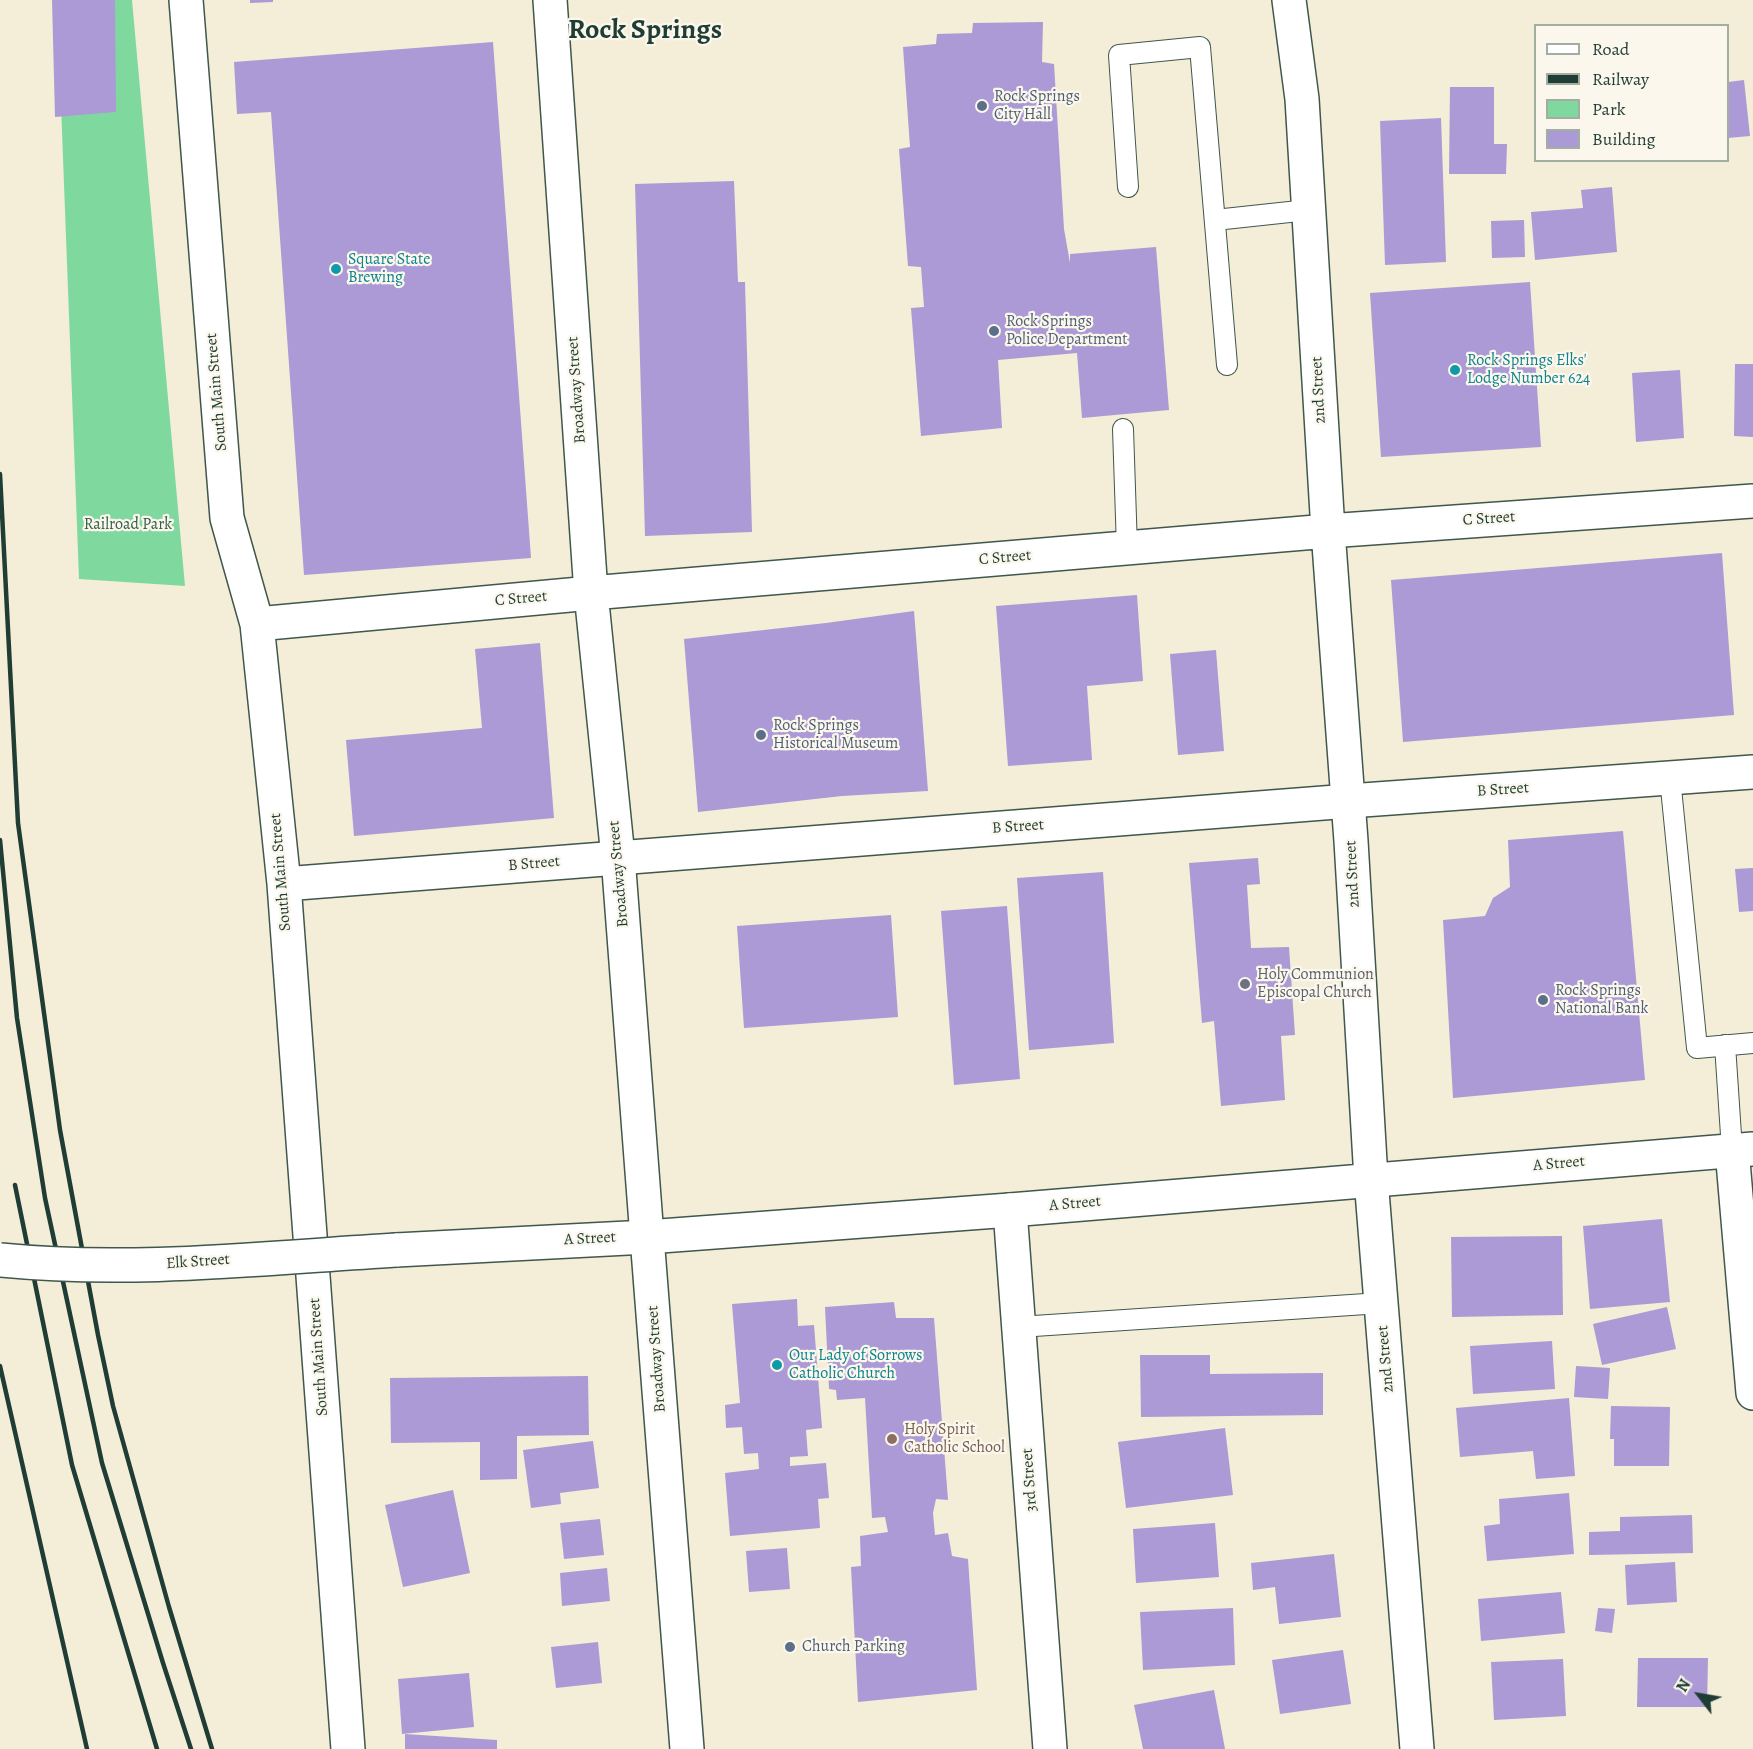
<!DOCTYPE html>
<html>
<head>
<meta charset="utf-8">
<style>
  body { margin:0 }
  #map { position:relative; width:1753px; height:1749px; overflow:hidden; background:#f4edd7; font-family:Alegreya,serif }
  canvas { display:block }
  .legend { position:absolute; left:1534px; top:24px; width:195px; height:138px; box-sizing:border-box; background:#fbf7ec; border:2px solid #a3ada2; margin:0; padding:8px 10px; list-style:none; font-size:18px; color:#1f3d34 }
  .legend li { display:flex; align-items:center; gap:12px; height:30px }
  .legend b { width:30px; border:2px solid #a3ada2 }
  .north { position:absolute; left:1669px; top:1665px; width:60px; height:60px; -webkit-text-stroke:4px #fbf7ec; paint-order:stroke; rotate:301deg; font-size:16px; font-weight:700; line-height:24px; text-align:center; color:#1f3d34 }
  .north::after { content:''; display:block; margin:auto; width:21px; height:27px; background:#1f3d34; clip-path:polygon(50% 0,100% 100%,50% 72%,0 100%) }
</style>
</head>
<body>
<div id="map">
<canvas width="1753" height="1749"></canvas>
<ul class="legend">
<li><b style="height:8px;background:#fff"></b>Road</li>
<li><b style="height:8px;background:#1f3d34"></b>Railway</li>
<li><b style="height:16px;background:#7fd99f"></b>Park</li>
<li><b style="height:16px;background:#ab9ad5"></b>Building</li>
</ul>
<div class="north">N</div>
</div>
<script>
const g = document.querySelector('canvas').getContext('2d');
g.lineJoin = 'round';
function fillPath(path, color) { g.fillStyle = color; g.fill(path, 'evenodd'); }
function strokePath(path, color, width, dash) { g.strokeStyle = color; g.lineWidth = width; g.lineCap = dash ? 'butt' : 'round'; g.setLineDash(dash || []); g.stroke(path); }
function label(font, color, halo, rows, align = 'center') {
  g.font = font + ' Alegreya,serif'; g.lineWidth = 4.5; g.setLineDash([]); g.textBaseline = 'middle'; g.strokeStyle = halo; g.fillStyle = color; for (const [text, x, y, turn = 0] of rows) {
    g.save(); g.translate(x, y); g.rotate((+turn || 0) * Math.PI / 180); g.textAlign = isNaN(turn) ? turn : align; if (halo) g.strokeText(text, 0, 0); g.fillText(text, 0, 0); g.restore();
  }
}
fillPath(new Path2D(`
  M57 0H132L185 586 79 579Z`), '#7fd99f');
fillPath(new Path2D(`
  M52 0H115L116 112 55 117Z
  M250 0H273V2L250 3Z
  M1043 22 1042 62 1054 64 1064 229 1070 263V254L1156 247 1169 410 1082 418 1077 353 998 360 1002 428 921 436 911 308 924 307 921 267 908 266 899 149 910 147 903 47 936 44 937 34 972 33 973 23Z
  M493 42 531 558 304 575 271 112 237 114 234 62Z
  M1744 80 1750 136 1728 138V82Z
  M1450 87H1494V144H1507L1506 174H1449Z
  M1441 118 1446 262 1385 265 1380 121Z
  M734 181 738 282H745L752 532 645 536 635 184Z
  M1612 187 1617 252 1535 260 1531 212 1583 208 1581 190Z
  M1524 220 1525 257 1492 258 1491 221Z
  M1530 282 1541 447 1381 457 1370 293Z
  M1735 364H1753V437L1734 436Z
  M1680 370 1684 438 1636 442 1632 373Z
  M1722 553 1734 715 1403 742 1391 580Z
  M1137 595 1143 681 1087 686 1092 760 1008 766 996 606Z
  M914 611 928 791 842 796 698 812 684 639 826 623Z
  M540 643 554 818 354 836 346 740 482 728 475 649Z
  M1216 650 1224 751 1178 755 1170 654Z
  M1623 831 1645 1080 1453 1098 1443 920 1485 916 1493 898 1510 887 1508 840Z
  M1258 858 1260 884 1247 885 1251 948 1289 947 1295 1035 1281 1036 1285 1100 1221 1106 1214 1021 1202 1023 1189 863Z
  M1753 868V911L1739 912 1735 869Z
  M1103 872 1114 1043 1029 1050 1017 878Z
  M1007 906 1020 1079 954 1085 941 911Z
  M891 915 898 1017 744 1028 737 926Z
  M1662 1219 1670 1302 1590 1309 1583 1226Z
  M1562 1236 1563 1315 1452 1317 1451 1237Z
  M797 1299 798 1326 814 1325 822 1428 806 1430 808 1456 790 1457V1466L826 1463 829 1498 818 1499 820 1528 730 1536 725 1473 759 1469 758 1453 744 1454 742 1427 726 1428 725 1405 740 1403 732 1304Z
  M894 1302 896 1318H934L948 1500 936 1499 933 1513 935 1535 948 1533 952 1556 968 1559 977 1690 858 1702 851 1567 861 1566 860 1536 888 1532 885 1517 872 1518 865 1398 837 1400 836 1390 829 1389 825 1307Z
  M1667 1307 1676 1349 1602 1365 1593 1324Z
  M1552 1341 1555 1389 1473 1394 1470 1346Z
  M1140 1355H1210V1374L1323 1373V1415L1141 1417Z
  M1576 1366 1610 1368 1608 1399 1574 1397Z
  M588 1376 589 1435 517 1436V1479L480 1480V1442L391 1443 390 1378Z
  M1569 1398 1575 1476 1536 1479 1533 1451 1460 1457 1456 1408Z
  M1611 1406 1670 1407 1669 1466H1614V1439H1610Z
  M1225 1428 1233 1495 1126 1508 1118 1442Z
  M593 1441 599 1488 560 1493 561 1504 531 1508 523 1450Z
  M453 1490 470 1573 403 1587 385 1505Z
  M1569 1493 1574 1554 1487 1561 1484 1526 1500 1524 1499 1499Z
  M1692 1515 1693 1553 1589 1555V1532L1620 1531V1517Z
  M600 1519 604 1555 564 1559 560 1523Z
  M1215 1523 1219 1577 1136 1583 1133 1529Z
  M787 1548 790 1589 749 1592 746 1551Z
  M1334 1554 1341 1617 1279 1624 1275 1587 1253 1590 1251 1563Z
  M1675 1562 1677 1602 1627 1605 1625 1565Z
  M607 1568 610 1601 562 1606 560 1573Z
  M1561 1592 1565 1633 1481 1641 1478 1599Z
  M1233 1608 1235 1665 1143 1670 1140 1612Z
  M1598 1608 1615 1609 1612 1633 1595 1631Z
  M598 1642 602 1683 556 1688 551 1647Z
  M1343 1650 1351 1704 1280 1714 1272 1660Z
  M1638 1658H1708L1707 1707H1637Z
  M1563 1659 1566 1716 1494 1720 1491 1662Z
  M469 1673 474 1727 402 1734 398 1679Z
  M1214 1690 1225 1749H1143L1134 1705Z
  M405 1734 497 1740V1749H405Z`), '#ab9ad5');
const lane = new Path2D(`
  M1128 187 1119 55 1200 47 1227 365
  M1215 220 1308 210
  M1123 429 1127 548
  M1670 778 1697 1048 1753 1043
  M1725 1045 1732 1150
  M1019 1327 1381 1303`);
const street = new Path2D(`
  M186 0 227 518 257 624 284 884 348 1749
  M257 624 591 593
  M284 884 1349 801 1753 772
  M1732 1150 1753 1393
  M1371 1179 1417 1749
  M1010 1210 1050 1749
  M647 1237 687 1749`);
const secondary = new Path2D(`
  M550 0 591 593 618 857 647 1237
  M1289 0 1302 99 1328 531 1351 841 1371 1179
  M591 593 1328 531 1753 501
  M396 1250 647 1237 1010 1210 1753 1149`);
strokePath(lane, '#3f574c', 22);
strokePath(street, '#3f574c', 36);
strokePath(secondary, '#3f574c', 36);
strokePath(lane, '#fff', 20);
strokePath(street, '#fff', 33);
strokePath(secondary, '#fff', 33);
strokePath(new Path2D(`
  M0 474 18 823 60 1130 98 1335 113 1406 169 1607 212 1749
  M0 840 17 1018 45 1198 102 1463 163 1663 191 1749
  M15 1185 72 1465 157 1749
  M0 1366 87 1749`), '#1f3d34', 4.5);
const secondaryBridge = new Path2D(`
  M0 1260C132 1273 264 1258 396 1250`);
strokePath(secondaryBridge, '#3f574c', 36, []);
strokePath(secondaryBridge, '#fff', 33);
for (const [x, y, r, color] of [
  [982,106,6,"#5c6f8a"],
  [336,269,6,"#0f9aa8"],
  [994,331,6,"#5c6f8a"],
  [1455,370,6,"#0f9aa8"],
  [761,735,6,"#5c6f8a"],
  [1245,984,6,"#6b7280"],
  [1543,1000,6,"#5c6f8a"],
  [777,1365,6,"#0f9aa8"],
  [892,1439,6,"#8d6e63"],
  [790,1647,6,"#5c6f8a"]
]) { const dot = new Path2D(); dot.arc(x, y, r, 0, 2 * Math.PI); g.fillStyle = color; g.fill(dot); strokePath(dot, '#fbf7ec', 2); }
label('16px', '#4e5e75', '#fbf7ec', [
  ["Rock Springs",994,97],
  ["City Hall",994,115],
  ["Rock Springs",1006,322],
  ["Police Department",1006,340],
  ["Rock Springs",773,726],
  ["Historical Museum",773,744],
  ["Rock Springs",1555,991],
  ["National Bank",1555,1009],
  ["Church Parking",802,1647]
], 'left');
label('16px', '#0d838f', '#fbf7ec', [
  ["Square State",348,260],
  ["Brewing",348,278],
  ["Rock Springs Elks'",1467,361],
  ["Lodge Number 624",1467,379],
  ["Our Lady of Sorrows",789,1356],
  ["Catholic Church",789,1374]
], 'left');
label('16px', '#1f3d34', '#fbf7ec', [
  ["Broadway Street",577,390,-94],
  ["2nd Street",1319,390,-93],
  ["South Main Street",217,392,-95],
  ["C Street",1489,519,-4],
  ["C Street",1005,558,-5],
  ["C Street",521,599,-5],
  ["B Street",1503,790,-4],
  ["B Street",1018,827,-4],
  ["B Street",534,864,-5],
  ["South Main Street",281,872,-95],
  ["Broadway Street",619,874,-95],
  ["2nd Street",1353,874,-93],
  ["A Street",1559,1164,-5],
  ["A Street",1075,1204,-5],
  ["A Street",590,1239,-3],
  ["Elk Street",198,1262,-4],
  ["South Main Street",319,1357,-94],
  ["Broadway Street",657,1359,-94],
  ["2nd Street",1386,1359,-95],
  ["3rd Street",1030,1480,-94]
]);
label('16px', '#325c49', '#fbf7ec', [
  ["Railroad Park",128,525]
]);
label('16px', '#5b616d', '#fbf7ec', [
  ["Holy Communion",1257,975],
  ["Episcopal Church",1257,993]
], 'left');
label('16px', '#785e54', '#fbf7ec', [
  ["Holy Spirit",904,1430],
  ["Catholic School",904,1448]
], 'left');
label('bold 28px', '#1f3d34', '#fbf7ec', [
  ["Rock Springs",645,31]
]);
</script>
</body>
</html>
